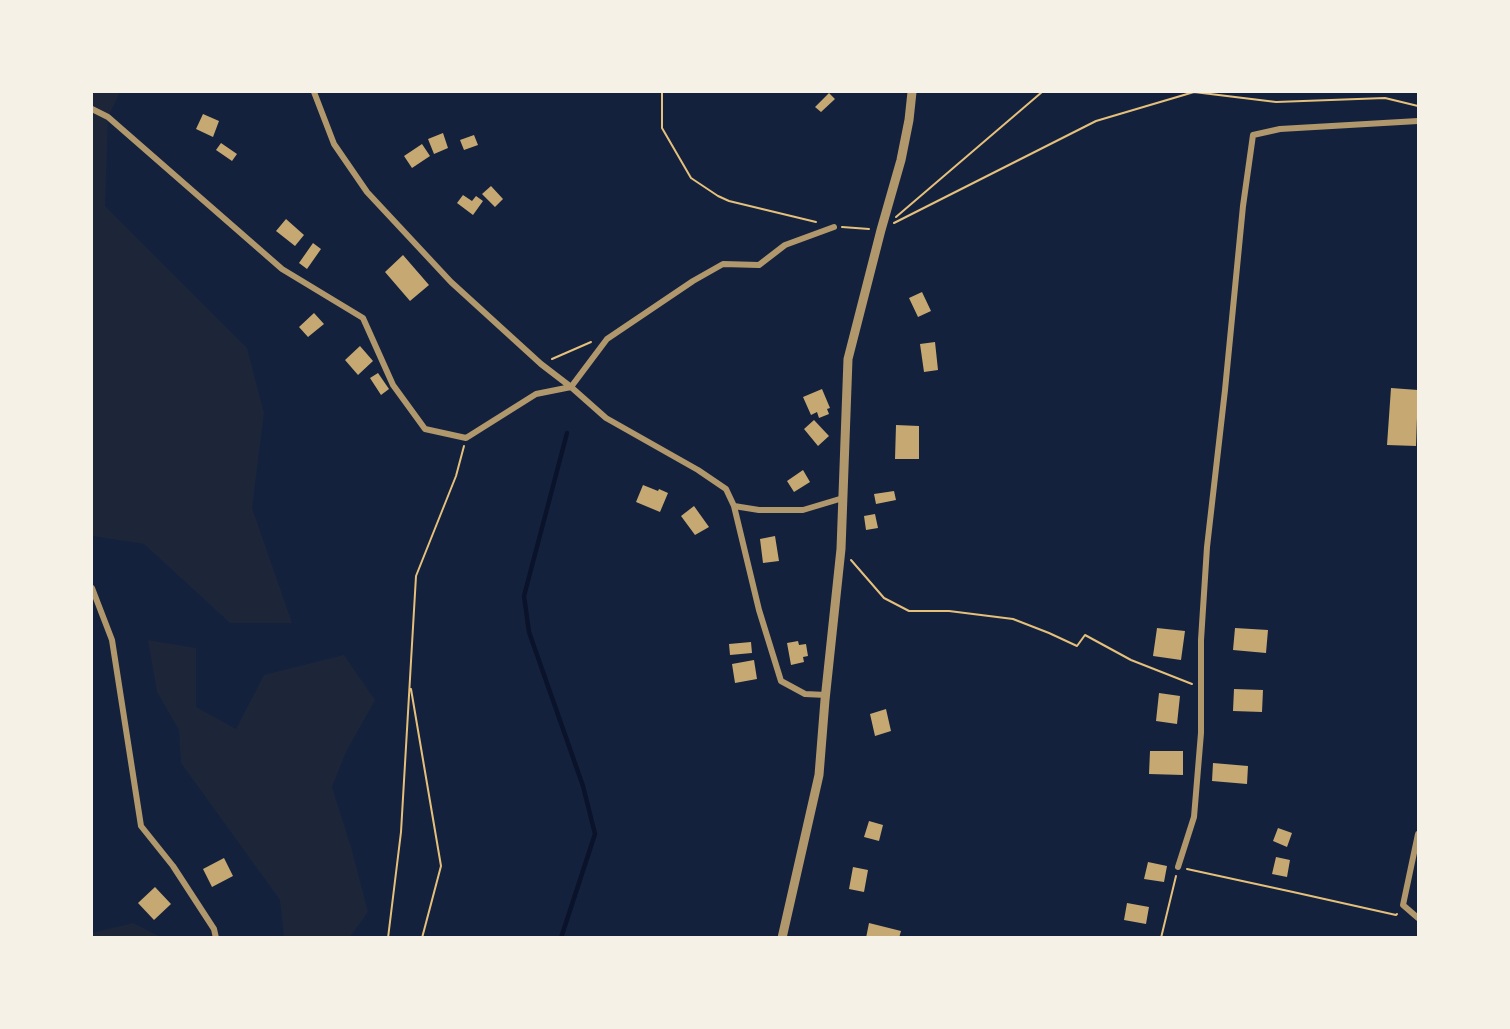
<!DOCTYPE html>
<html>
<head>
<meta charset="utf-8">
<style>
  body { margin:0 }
  #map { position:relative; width:1510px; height:1029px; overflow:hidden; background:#14213d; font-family:"Roboto Condensed",sans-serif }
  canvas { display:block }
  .frame { position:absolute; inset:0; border:93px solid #f6f1e7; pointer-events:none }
</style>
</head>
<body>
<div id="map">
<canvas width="1510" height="1029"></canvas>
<div class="frame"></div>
</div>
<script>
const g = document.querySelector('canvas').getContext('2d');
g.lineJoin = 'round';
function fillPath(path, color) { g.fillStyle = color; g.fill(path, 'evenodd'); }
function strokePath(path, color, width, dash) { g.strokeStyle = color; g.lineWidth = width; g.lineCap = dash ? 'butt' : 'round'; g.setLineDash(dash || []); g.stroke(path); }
fillPath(new Path2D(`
  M92 92H120L108 117 105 206 247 348 264 413 252 508 292 623H230L144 544 92 536Z
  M148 640 196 648V707L236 729 264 675 344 655 375 700 346 752 332 787 351 847 368 912 350 937H284L280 900 181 763 179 730 157 692Z
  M133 923 161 937H92V933Z`), '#1d2539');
strokePath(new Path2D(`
  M561 938 595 834 583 786 529 632 524 596 567 433`), '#0b132b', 4.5);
fillPath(new Path2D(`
  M829 93 835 99 821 112 815 107Z
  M203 114 219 121 213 137 196 129Z
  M443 133 448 148 434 154 428 139Z
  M474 135 478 145 464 150 460 140Z
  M221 143 237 154 232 161 216 150Z
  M422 144 430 156 412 168 404 156Z
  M491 186 503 199 495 207 482 194Z
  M463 195 472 201 476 196 483 201 473 215 457 203Z
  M286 219 304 235 295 246 276 231Z
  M313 243 321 249 307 269 299 263Z
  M403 255 429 285 410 301 385 272Z
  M922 292 931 311 918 317 909 298Z
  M314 313 324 324 308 337 299 327Z
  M935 342 938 370 924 372 920 344Z
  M360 346 373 361 358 375 345 360Z
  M378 373 389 389 381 395 370 378Z
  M1391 388 1418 390 1416 446 1387 445Z
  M822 389 830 408 827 409 829 414 819 418 817 412 811 415 803 397Z
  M814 420 829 436 818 446 804 429Z
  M896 425 919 426V459H895Z
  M803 470 810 482 794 492 787 481Z
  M643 485 658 491 659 489 668 493 660 512 636 502Z
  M894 491 896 500 876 504 874 494Z
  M694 506 709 527 695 535 681 516Z
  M875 514 878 528 866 530 864 516Z
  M775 536 779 561 763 563 760 539Z
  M1157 628 1185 631 1181 660 1153 656Z
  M1235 628 1268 630 1266 653 1233 650Z
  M798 641 799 645 806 644 808 656 803 657 804 662 791 665 787 643Z
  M751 642 752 653 730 655 729 644Z
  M754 660 757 679 735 683 732 664Z
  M1234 689 1263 690 1262 712 1233 711Z
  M1159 693 1180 696 1177 724 1156 721Z
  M886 709 891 731 875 736 870 714Z
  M1150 751H1183V775L1149 774Z
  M1213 763 1248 766 1247 784 1212 781Z
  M869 821 883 825 879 841 864 837Z
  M1278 828 1292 833 1287 847 1273 841Z
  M1276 857 1290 860 1287 877 1272 874Z
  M224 858 233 876 212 887 203 869Z
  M1148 862 1167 866 1164 882 1144 879Z
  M853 867 868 870 864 892 849 889Z
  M155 887 171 904 154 920 138 903Z
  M1127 903 1149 907 1146 924 1124 920Z
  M869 923 901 931 899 938H866Z`), '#c6a872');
strokePath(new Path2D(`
  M662 92V128L691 178 718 196 729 201 816 222
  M896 217 1042 92
  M894 223 1096 121 1194 92 1276 102 1385 98 1418 106
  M842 227 869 229
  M552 359 591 342
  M851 560 884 598 909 611H949L1013 619 1049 633 1077 646 1085 635 1131 660 1192 684
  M411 689 441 866 422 938
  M1187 869 1293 892 1396 915 1397 914
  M388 938 401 832 416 576 456 476 464 446
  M1161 938 1176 876`), '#e5c07b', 2);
strokePath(new Path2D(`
  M314 92 334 144 367 192 451 282 541 364 571 387 606 418 698 470 726 489 734 506 759 510H803L843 498
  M92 109 108 117 282 269 363 318 393 385 425 429 466 438 536 394 571 387 607 339 693 281 723 264 759 265 785 245 834 227
  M734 506 759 610 781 681 805 694 826 695
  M92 588 112 640 141 826 173 866 214 929 216 938
  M1418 834 1403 905 1418 918
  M1178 867 1194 817 1201 733V640L1207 547 1225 390 1243 206 1253 135 1280 129 1418 121`), '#b1986c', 6);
strokePath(new Path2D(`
  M782 938 819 775 825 700 841 549 848 359 881 230 901 160 909 120 912 92`), '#b1986c', 9);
</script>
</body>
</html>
